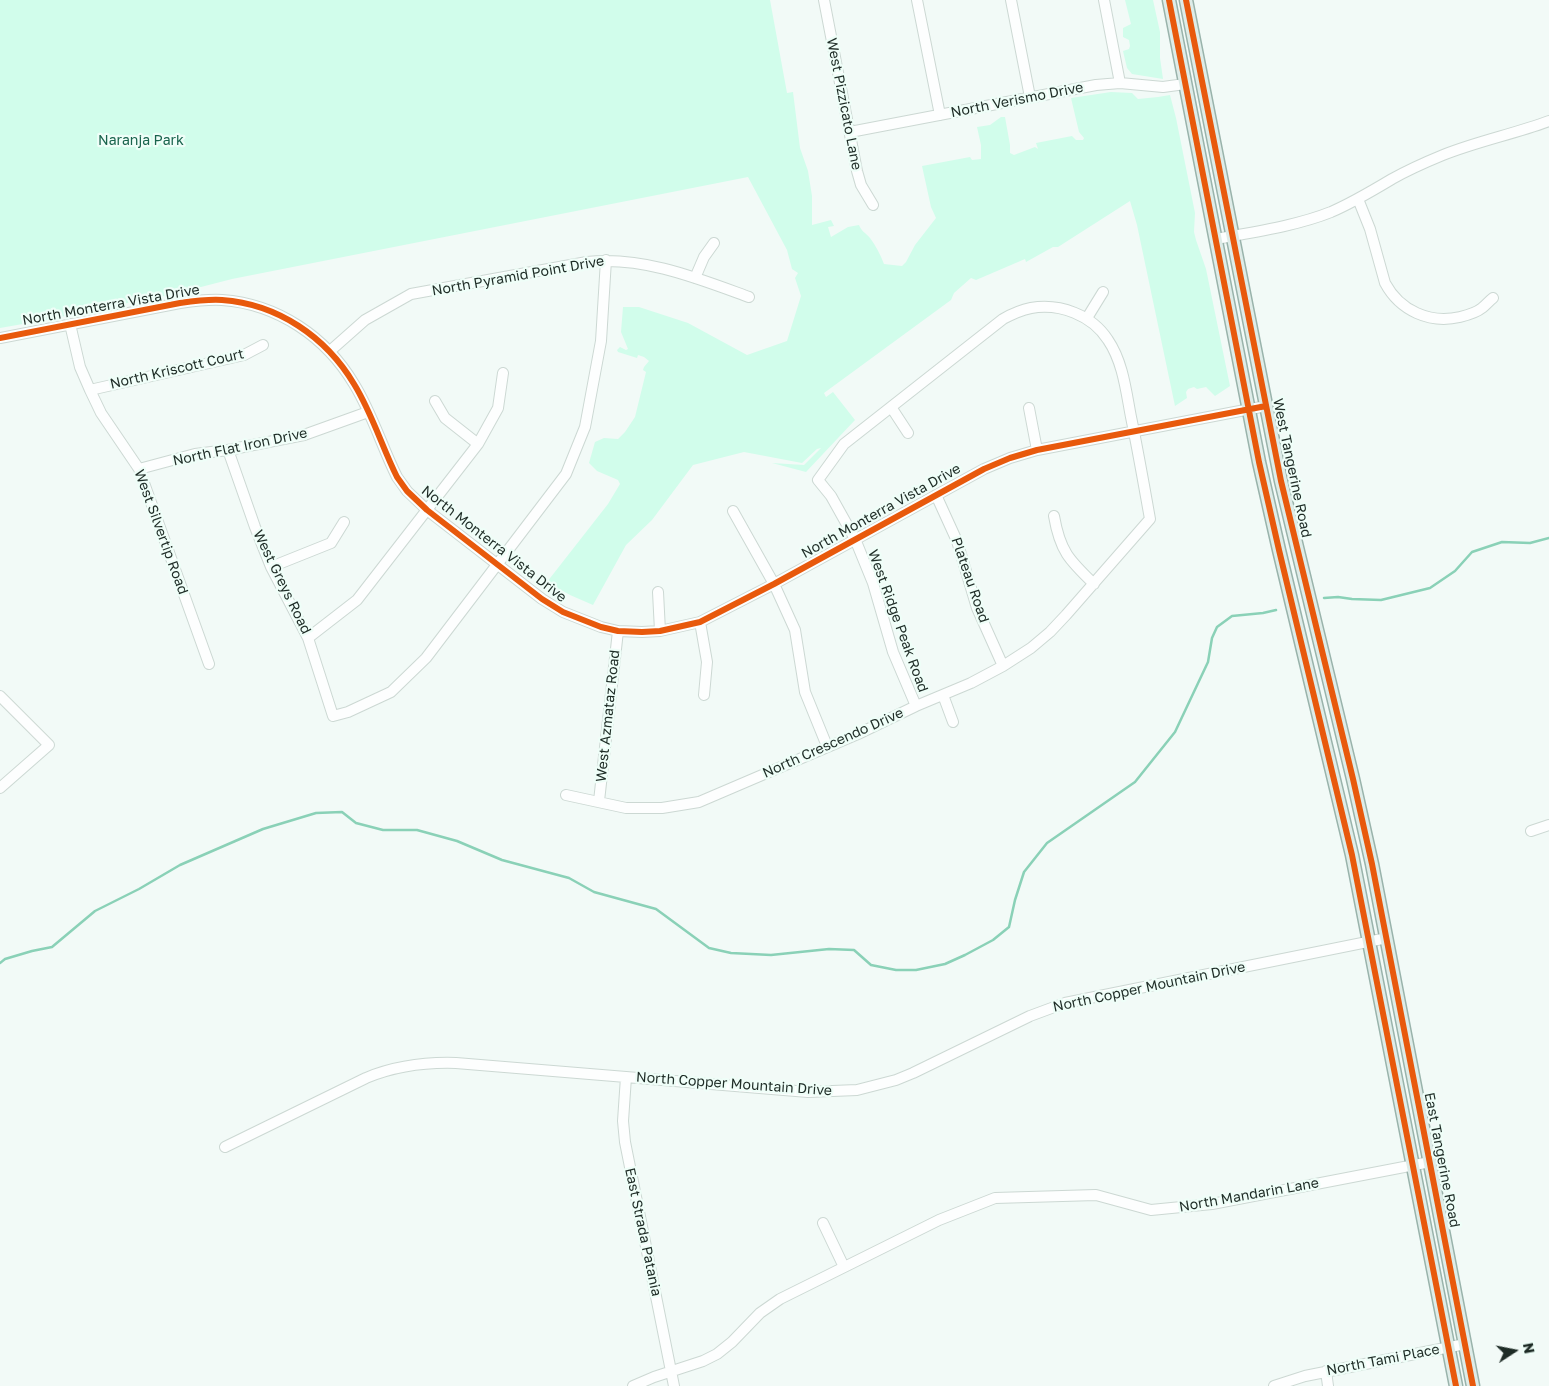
<!DOCTYPE html>
<html>
<head>
<meta charset="utf-8">
<style>
  body { margin:0 }
  #map { position:relative; width:1549px; height:1386px; overflow:hidden; background:#f2faf7; font-family:"Golos Text",sans-serif }
  canvas { display:block }
  .north { position:absolute; left:1489px; top:1326px; width:50px; height:50px; -webkit-text-stroke:4px #effef8; paint-order:stroke; rotate:79deg; font-size:14px; font-weight:700; line-height:20px; text-align:center; color:#1e2c26 }
  .north::after { content:''; display:block; margin:auto; width:18px; height:22px; background:#1e2c26; clip-path:polygon(50% 0,100% 100%,50% 72%,0 100%) }
</style>
</head>
<body>
<div id="map">
<canvas width="1549" height="1386"></canvas>
<div class="north">N</div>
</div>
<script>
const g = document.querySelector('canvas').getContext('2d');
g.lineJoin = 'round';
function fillPath(path, color) { g.fillStyle = color; g.fill(path, 'evenodd'); }
function strokePath(path, color, width, dash) { g.strokeStyle = color; g.lineWidth = width; g.lineCap = dash ? 'butt' : 'round'; g.setLineDash(dash || []); g.stroke(path); }
function label(font, color, halo, rows, align = 'center') {
  g.font = font + ' "Golos Text",sans-serif'; g.lineWidth = 4.5; g.setLineDash([]); g.textBaseline = 'middle'; g.strokeStyle = halo; g.fillStyle = color; for (const [text, x, y, turn = 0] of rows) {
    g.save(); g.translate(x, y); g.rotate((+turn || 0) * Math.PI / 180); g.textAlign = isNaN(turn) ? turn : align; if (halo) g.strokeText(text, 0, 0); g.fillText(text, 0, 0); g.restore();
  }
}
fillPath(new Path2D(`
  M0 0H770L787 93 793 92 800 148 808 171 812 196V225L831 220 834 226 828 227 831 237 848 227 859 225C861 231 866 233 870 238 876 246 880 254 884 264L902 266 906 262 915 245 936 218 931 207 922 166 970 157 972 160 981 159V145L977 127 990 125 1001 117H1005L1010 145V153L1014 155 1035 147 1038 149 1036 143 1072 136 1076 140H1083L1084 138 1079 132 1071 98 1111 92 1132 93 1138 99 1158 97 1170 95 1176 118 1195 213 1194 232 1196 240 1206 269 1230 386 1215 396 1206 387 1197 389 1194 387 1188 389 1186 392 1187 398 1175 406 1137 225 1130 201 1058 247H1053L1026 262 1025 259 976 280 971 278 954 293 951 300 824 393 826 397 833 392 855 420 806 472 772 463 804 465 821 448 817 449 802 463 744 452 693 465 652 520 626 545 593 605 570 595 547 582 608 504 620 484 618 480 597 471 589 463 595 442 604 438 618 439 625 432 635 417 646 372 643 370 644 367 649 361 644 357 638 355 637 358 618 352 617 350 620 347 626 350 628 349 621 332 623 307H639L688 323 747 355 787 341 801 296 795 278 798 273 792 269 787 250 748 177 232 279 166 296 141 299 124 304 97 308 57 318 0 328Z
  M1125 0H1153L1160 32V58L1163 79 1132 74 1127 68 1123 51 1129 49 1130 46 1129 40 1123 37V28L1131 24Z`), '#d1fdeb');
strokePath(new Path2D(`
  M1324 598 1338 597 1352 599 1381 600 1430 588 1455 571 1472 552 1502 542 1530 543 1549 538
  M0 963 5 959 32 951 52 947 95 911 139 889 180 865 263 829 316 813 342 812 356 823 383 830H417L457 841 502 860 569 878 594 892 656 909 709 948 731 953 771 955 829 949 854 950 871 965 896 970H916L945 964 965 955 993 940 1009 927 1015 900 1024 872 1047 843 1135 782 1175 732 1208 662 1212 638 1217 627 1232 616 1263 613 1276 610`), '#8ad1b7', 2.5);
const minor = new Path2D(`
  M824 0 857 171 861 185 873 205
  M917 0 940 115
  M1011 0 1030 97
  M1104 0 1120 83
  M850 132 1096 85 1120 83 1163 87 1185 84
  M1358 199 1370 229 1385 283C1400 311 1430 324 1460 317 1468 315 1476 313 1482 308 1486 305 1489 301 1493 298
  M1216 239C1253 232 1296 226 1331 212 1352 203 1372 191 1392 179 1408 170 1426 162 1443 155 1478 141 1514 134 1549 121
  M695 278 704 257 714 243
  M1087 318 1103 292
  M70 324 80 367 90 390 101 413 139 469 209 664
  M0 338 180 303C194 301 208 299 222 300 278 304 326 337 354 384 372 413 382 447 397 477L407 491 427 510 542 599 563 612 601 627 618 631 642 632 660 631 700 622 774 584 984 469 1010 458 1037 450 1266 406
  M330 351 365 320 411 294 587 262C643 256 697 278 749 297
  M90 390 244 355 263 345
  M435 401 445 418 478 444
  M891 407 908 433
  M1029 408 1037 450
  M228 450 255 527 271 567 308 638 333 716 348 712 391 692 426 658 566 474 585 427 601 341 606 260
  M139 469 195 454 228 450 304 435 368 412
  M936 495 957 541 977 608 1003 666
  M733 511 774 584 795 630 805 692 827 746
  M1054 516C1060 551 1069 560 1094 584
  M271 567 331 543 344 522
  M658 592 660 631
  M700 622 707 662 704 695
  M308 638 357 600 478 444 498 408 503 373
  M943 695 953 722
  M0 696 49 745 0 788
  M566 795 626 808H662L699 802 858 734 916 706 971 683 1003 666 1031 648 1050 632 1066 615 1150 519C1144 485 1138 451 1131 417 1126 391 1123 362 1108 340 1092 315 1060 303 1031 308 1021 310 1012 314 1003 319L844 444 818 480 831 496 855 539 873 583 893 652 916 706
  M599 801 618 631
  M1531 831 1549 825
  M626 1077 623 1121 625 1142 674 1386
  M225 1147 366 1078C395 1066 424 1062 456 1063L808 1092 857 1090 896 1080 913 1073 1030 1016 1065 1003 1387 938
  M823 1223 844 1267
  M1326 1371 1328 1386
  M633 1386 654 1377 703 1361 717 1354 732 1342 760 1313 780 1299 939 1220 995 1198 1096 1195 1151 1210 1212 1204 1430 1162
  M1274 1386 1305 1376 1465 1344`);
const major = new Path2D(`
  M1169 0 1259 462 1279 550 1352 855 1456 1386
  M1186 0 1281 481 1353 779 1372 864 1473 1386`);
strokePath(minor, '#ccd8d3', 12);
strokePath(major, '#99b3ab', 15);
strokePath(minor, '#fdfefe', 10);
strokePath(major, '#deece8', 12);
strokePath(new Path2D(`
  M1169 0 1259 462 1279 550 1352 855 1456 1386
  M1186 0 1281 481 1353 779 1372 864 1473 1386
  M0 338 180 303C194 301 208 299 222 300 278 304 326 337 354 384 372 413 382 447 397 477L407 491 427 510 542 599 563 612 601 627 618 631 642 632 660 631 700 622 774 584 984 469 1010 458 1037 450 1266 406`), '#e8590c', 6);
label('14px', '#1e2c26', '#effef8', [
  ["North Verismo Drive",1017,100,-11],
  ["West Pizzicato Lane",844,104,79],
  ["North Pyramid Point Drive",518,276,-10],
  ["North Monterra Vista Drive",111,305,-10],
  ["North Kriscott Court",177,369,-13],
  ["North Flat Iron Drive",240,447,-12],
  ["West Tangerine Road",1292,468,78],
  ["North Monterra Vista Drive",881,511,-29],
  ["West Silvertip Road",161,532,70],
  ["North Monterra Vista Drive",494,544,38],
  ["Plateau Road",970,580,71],
  ["West Greys Road",282,582,64],
  ["West Ridge Peak Road",898,621,70],
  ["West Azmataz Road",608,716,-84],
  ["North Crescendo Drive",833,743,-24],
  ["North Copper Mountain Drive",1149,987,-12],
  ["North Copper Mountain Drive",734,1084,4],
  ["East Tangerine Road",1442,1160,79],
  ["North Mandarin Lane",1249,1195,-10],
  ["East Strada Patania",643,1232,78],
  ["North Tami Place",1383,1360,-11]
]);
label('14px', '#19644d', '#effef8', [
  ["Naranja Park",141,141]
]);
</script>
</body>
</html>
